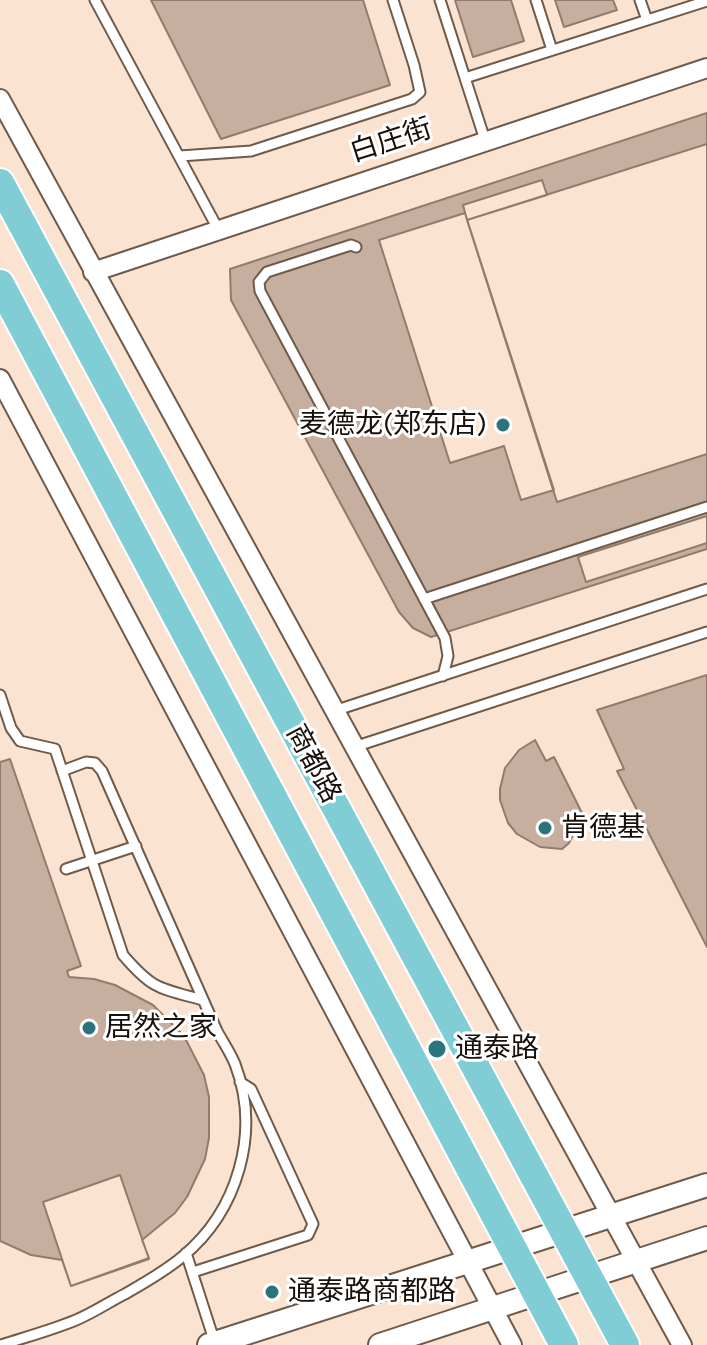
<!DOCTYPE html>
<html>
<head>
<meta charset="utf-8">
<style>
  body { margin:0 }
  canvas { display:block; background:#fbe3d1 }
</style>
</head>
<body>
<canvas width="707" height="1345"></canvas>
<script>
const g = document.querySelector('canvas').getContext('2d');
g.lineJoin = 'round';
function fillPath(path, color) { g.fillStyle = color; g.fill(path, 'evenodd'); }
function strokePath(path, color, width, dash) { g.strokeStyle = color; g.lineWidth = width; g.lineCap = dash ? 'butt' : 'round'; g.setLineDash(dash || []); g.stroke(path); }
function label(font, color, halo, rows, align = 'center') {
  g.font = font + ' Karla,"Noto Sans SC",sans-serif'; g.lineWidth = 6; g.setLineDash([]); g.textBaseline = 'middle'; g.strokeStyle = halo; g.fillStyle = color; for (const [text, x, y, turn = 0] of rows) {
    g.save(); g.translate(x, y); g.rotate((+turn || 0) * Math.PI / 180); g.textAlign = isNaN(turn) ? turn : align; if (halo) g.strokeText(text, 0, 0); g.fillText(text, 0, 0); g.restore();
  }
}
const building = new Path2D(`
  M151 0H363L390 85 221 139Z
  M455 0H511L524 41 473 57Z
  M555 0H613L617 10 564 27Z
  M707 113V549L431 637 413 628 399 612 231 300 230 269Z
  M707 144V454L557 502 467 220Z
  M542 180 547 195 467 220 463 205Z
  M465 213 554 490 521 500 504 446 450 463 379 240Z
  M707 516V543L586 582 578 557Z
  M707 675V947L617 771 624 769 597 710Z
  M535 740 546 761 554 757 586 821 578 825 569 843 562 849 540 847 517 834 508 823 500 800V789L505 768 519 750Z
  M10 759 81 966 67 971 69 977 94 979 115 985 153 1005 184 1036 204 1075 209 1097V1138L205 1159 187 1197 175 1213 142 1240 149 1258 71 1286 62 1260 31 1255 0 1241V762Z
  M120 1175 149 1259 71 1286 43 1202Z`);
fillPath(building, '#c6af9e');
strokePath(building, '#917c6b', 2);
const service = new Path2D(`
  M95 0 218 229
  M440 0 465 78 707 1
  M536 0 552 50
  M640 0 647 20
  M465 78 485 140
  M180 156 251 151 412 99 420 92 414 65 393 0
  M356 247 351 245 267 272 259 282 260 291 445 638 448 656 443 676
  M424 599 707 507
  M0 695 11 728 20 741 55 749 123 955C153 990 159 988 203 1000
  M334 711 707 589
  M354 747 707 632
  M66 869 136 846
  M186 1253 215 1343
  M193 1272 308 1235 313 1224 251 1089 240 1082
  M1 1345C26 1337 52 1330 76 1320 93 1313 109 1302 125 1294 144 1283 164 1272 182 1257 238 1211 261 1132 235 1064 230 1052 223 1042 217 1031L102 771 95 763 86 762 62 771`);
const minor = new Path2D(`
  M0 99 682 1345
  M93 272 707 68
  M0 379 512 1345`);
const tertiary = new Path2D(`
  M209 1345 707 1185
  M380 1345 707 1238`);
const primary = new Path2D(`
  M0 183 625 1345
  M0 284 564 1345`);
strokePath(service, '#6f5b4b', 13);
strokePath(minor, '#6f5b4b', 22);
strokePath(tertiary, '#6f5b4b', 26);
strokePath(primary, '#fff', 32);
strokePath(service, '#fff', 9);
strokePath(minor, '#fff', 18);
strokePath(tertiary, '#fff', 22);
strokePath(primary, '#80cdd6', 28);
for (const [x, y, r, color] of [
  [503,425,8,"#2b747d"],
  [545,828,8,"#2b747d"],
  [89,1028,8,"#2b747d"],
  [437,1049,10,"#2b747d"],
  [272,1292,8,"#2b747d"]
]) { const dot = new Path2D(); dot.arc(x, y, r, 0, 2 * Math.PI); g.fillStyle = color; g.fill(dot); strokePath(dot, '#fff', 3); }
label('28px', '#18100a', '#fff', [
  ["白庄街",391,141,-18],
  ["商都路",313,764,62]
]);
label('28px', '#18100a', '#fff', [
  ["麦德龙(郑东店)",487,425,"right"],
  ["肯德基",561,828],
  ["居然之家",105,1028],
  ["通泰路",455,1049],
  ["通泰路商都路",288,1292]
], 'left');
</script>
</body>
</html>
